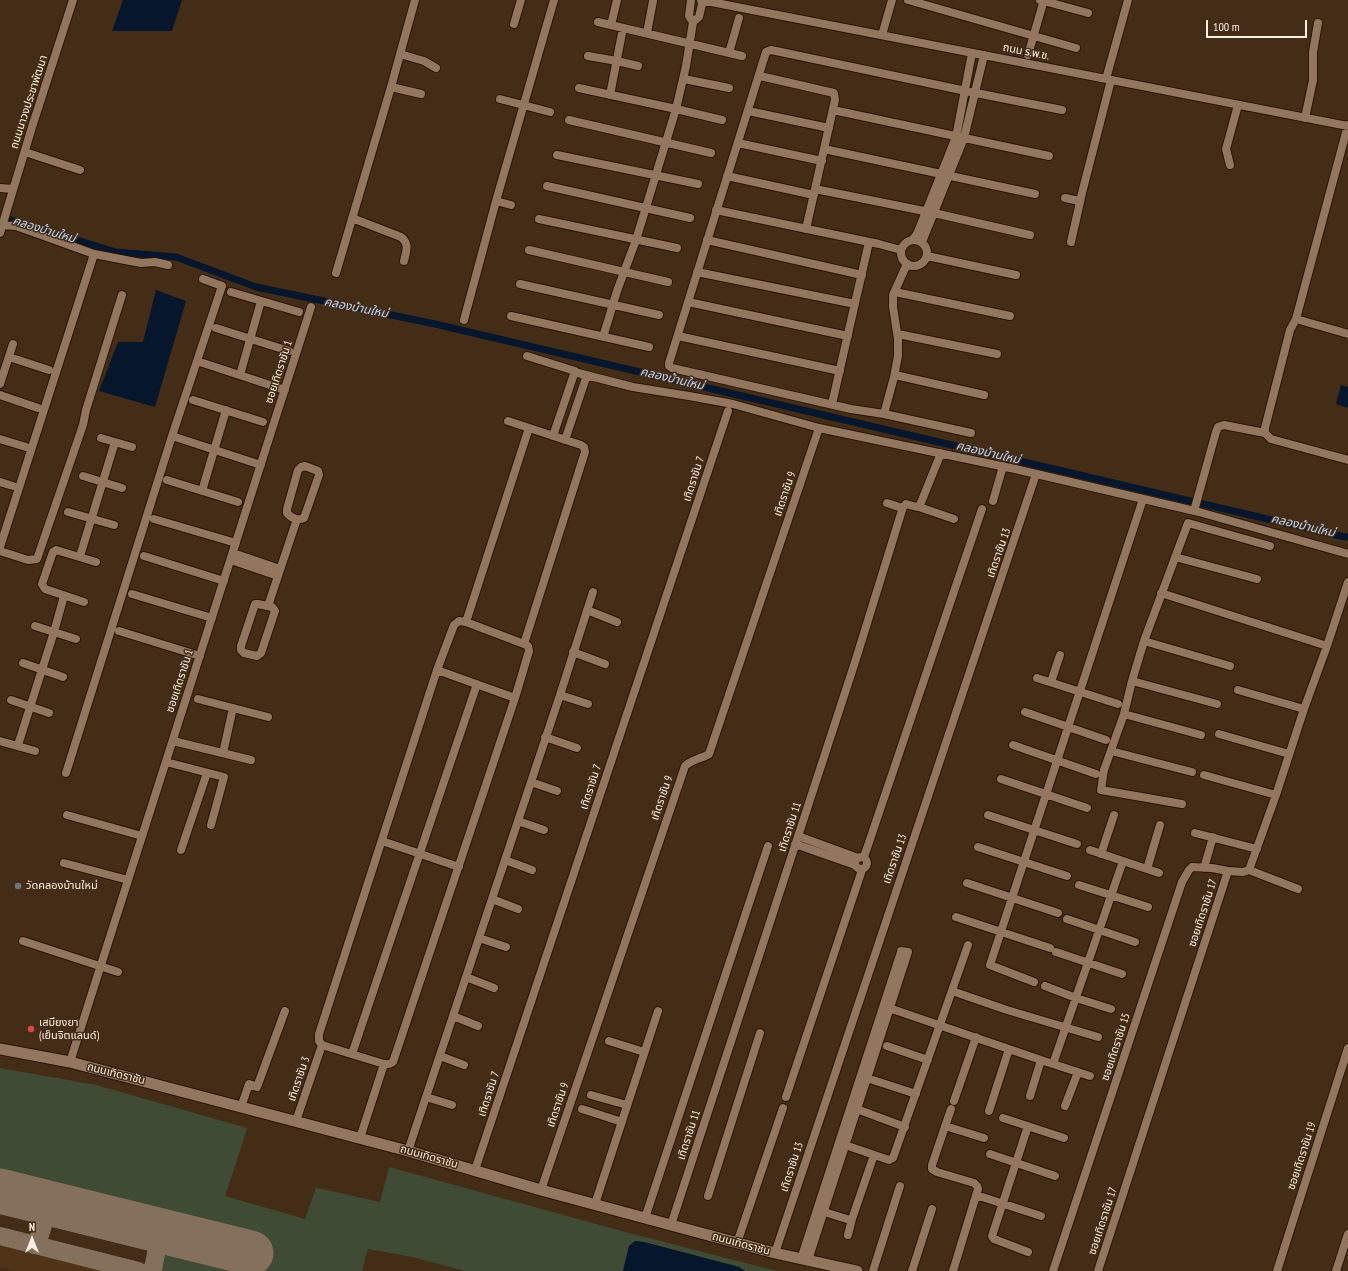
<!DOCTYPE html>
<html>
<head>
<meta charset="utf-8">
<style>
  body { margin:0 }
  #map { position:relative; width:1348px; height:1271px; overflow:hidden; background:#442d16; font-family:"PT Sans Narrow",sans-serif }
  canvas { display:block }
  .north { position:absolute; left:12px; top:1219px; width:40px; height:40px; -webkit-text-stroke:3px #442d16; paint-order:stroke; rotate:0deg; font-size:11px; font-weight:700; line-height:16px; text-align:center; color:#feefe1 }
  .north::after { content:''; display:block; margin:auto; width:14px; height:18px; background:#feefe1; clip-path:polygon(50% 0,100% 100%,50% 72%,0 100%) }
  .scale { position:absolute; left:1206px; top:20px; width:101px; height:18px; box-sizing:border-box; border:2px solid #feefe1; border-top:0; padding-left:5px; font-size:12px; line-height:14px; white-space:nowrap; color:#feefe1; -webkit-text-stroke:3px #442d16; paint-order:stroke }
</style>
</head>
<body>
<div id="map">
<canvas width="1348" height="1271"></canvas>
<div class="north">N</div>
<div class="scale">100 m</div>
</div>
<script>
const g = document.querySelector('canvas').getContext('2d');
g.lineJoin = 'round';
function fillPath(path, color) { g.fillStyle = color; g.fill(path, 'evenodd'); }
function strokePath(path, color, width, dash) { g.strokeStyle = color; g.lineWidth = width; g.lineCap = dash ? 'butt' : 'round'; g.setLineDash(dash || []); g.stroke(path); }
function label(font, color, halo, rows, align = 'center') {
  g.font = font + ' "PT Sans Narrow","Noto Sans Thai",sans-serif'; g.lineWidth = 3; g.setLineDash([]); g.textBaseline = 'middle'; g.strokeStyle = halo; g.fillStyle = color; for (const [text, x, y, turn = 0] of rows) {
    g.save(); g.translate(x, y); g.rotate((+turn || 0) * Math.PI / 180); g.textAlign = isNaN(turn) ? turn : align; if (halo) g.strokeText(text, 0, 0); g.fillText(text, 0, 0); g.restore();
  }
}
fillPath(new Path2D(`
  M40 1213 53 1216 46 1241 144 1266 150 1240 165 1245 158 1271H17L0 1267V1231L33 1239Z`), '#503417');
fillPath(new Path2D(`
  M0 1068 96 1085 247 1128 237 1160 225 1196 305 1219 316 1188 322 1189 380 1202 389 1167 629 1233 777 1271H745L739 1267 644 1242 629 1246 623 1271H465L412 1257 368 1249 362 1271H158L165 1245 252 1266 258 1242 0 1178Z`), '#3f4b34');
fillPath(new Path2D(`
  M123 0H182L172 31H112Z
  M156 290 186 301 155 407 99 391 118 342H143Z
  M1341 385 1348 387V408L1336 404Z
  M635 1241 644 1242 739 1267 745 1271H623L629 1246Z`), '#06162c');
strokePath(new Path2D(`
  M0 219 5 218 116 252 176 257 256 287 435 324 1340 536 1348 537`), '#06162c', 7);
strokePath(new Path2D(`
  M0 1236 138 1271
  M34 1245C45 1233 41 1215 53 1204
  M150 1271 153 1269 159 1239 160 1237 168 1233`), '#85705d', 18);
strokePath(new Path2D(`
  M0 1191 251 1253`), '#85705d', 45);
const street = new Path2D(`
  M701 0 1348 126
  M908 0 1076 48
  M1040 0 1088 13
  M598 22 742 56
  M693 22 699 17 703 0
  M514 24 521 0
  M611 25 617 0
  M647 33 653 1
  M882 35 892 0
  M729 53 739 18
  M400 54 424 61 436 68
  M1028 55 1044 0
  M588 56 617 61 638 66
  M760 76 834 93 835 100 806 229
  M684 79 729 88
  M1106 79 1128 0
  M391 87 421 94
  M579 88 676 109 722 120
  M610 95 623 28
  M500 99 550 112
  M833 110 1049 156
  M748 111 829 128
  M1305 118 1313 80V52L1318 23
  M569 120 711 153
  M738 143 822 161
  M824 149 1035 194
  M25 152 80 170
  M557 155 698 184
  M1230 165 1226 149 1238 105
  M727 176 814 195
  M547 186 690 218
  M0 188 13 189
  M815 189 934 213 1030 235
  M1065 198 1080 201
  M496 201 511 205
  M716 210 879 244 901 250
  M352 218 401 237C410 244 406 252 404 261
  M539 219 677 248
  M2 225 16 226 94 254 141 263 155 262 168 265
  M0 233 32 127 73 0
  M901 253a13 13 0 1 1 26 0a13 13 0 1 1-26 0Z
  M707 240 862 275
  M912 240 917 234 956 137 972 53
  M922 242 964 138 984 55
  M1071 242 1082 193 1111 80
  M529 250 668 282
  M927 256 1016 275
  M697 272 855 304
  M336 273 391 87 415 0
  M520 284 659 315
  M231 292 299 312
  M895 292 1010 316
  M688 302 848 336
  M511 316 649 347
  M1296 319 1348 334
  M464 320 496 201 554 0
  M216 328 289 351
  M898 334 997 354
  M678 336 840 371
  M603 337 617 291 636 240 676 109 686 66 693 22 689 16 691 0
  M527 356 575 371
  M9 357 49 370
  M203 363 285 390
  M240 375 261 301
  M895 375 984 395
  M0 384 13 344
  M0 395 38 408
  M193 400 263 422
  M832 404 869 242
  M884 414 894 377 898 356V339L893 307V295L907 264
  M508 421 581 445 584 447 585 452 524 644
  M971 433 884 414 851 409 672 368 669 366V363L766 52 771 50 776 51 966 91 1062 110
  M1265 433V428L1290 330 1296 319 1348 125
  M172 436 261 465
  M553 436 575 371 578 373 633 387 689 396 733 404 819 428 1015 469 1199 512 1348 554
  M101 438 132 447
  M0 439 26 447
  M565 440 587 375
  M305 466 318 471 319 475 304 518C298 521 291 518 287 513V509L298 470 301 467Z
  M83 476 122 488
  M167 480 238 502
  M0 482 13 486
  M202 491 226 410
  M993 501 1003 466
  M887 503 902 508
  M919 507 954 519
  M1194 511 1216 432 1218 427 1224 425 1265 433 1271 439 1348 460
  M68 512 114 525
  M154 519 236 543
  M0 547 94 254
  M0 551 28 560 37 559 83 425 86 410 122 295
  M233 553 280 569
  M80 556 115 442
  M144 556 224 581
  M1175 557 1257 579
  M231 560 278 576
  M1161 593 1327 646
  M132 594 212 618
  M84 602 45 589 42 584 53 552 56 550 96 562
  M255 604H258L272 607 275 611 261 653 257 656 244 653 241 650V646Z
  M268 606 297 519
  M587 610 617 622
  M459 621 466 622 524 644 528 646 529 651 515 698 393 1062 389 1064H384L322 1045 319 1041V1034L437 670 454 625Z
  M466 622 529 428
  M35 626 76 639
  M119 631 200 656
  M1144 641 1230 666
  M573 652 605 664
  M23 663 63 677
  M437 670 515 698
  M1037 678 1118 704
  M1132 681 1217 704
  M1051 682 1060 655
  M1238 690 1304 709
  M560 695 588 704
  M198 699 268 717
  M11 700 49 713
  M1025 712 1106 740
  M1124 714 1201 735
  M1219 734 1289 754
  M545 737 577 748
  M0 741 35 751
  M173 741 251 760
  M18 745 54 632 64 596
  M1013 745 1096 774
  M1111 751 1192 772
  M223 753 233 708
  M166 762 224 777 211 825
  M66 773 172 436 222 286 203 279
  M1204 775 1276 795
  M1001 779 1087 808
  M531 782 557 791
  M1182 804 1101 790 1104 770 1124 714 1132 681 1144 641 1188 523 1270 546
  M67 815 142 836
  M988 815 1077 844
  M518 821 544 830
  M1195 833 1257 849
  M798 836 858 858
  M382 841 459 867
  M795 844 855 865
  M978 847 1067 876
  M181 850 207 773
  M1090 850 1159 873
  M1101 854 1114 815
  M855 863a6 6 0 1 1 12 0a6 6 0 1 1-12 0Z
  M864 857 982 509
  M505 860 532 870
  M64 863 128 880
  M1204 868 1213 837
  M1147 869 1160 825
  M1249 870 1298 889
  M967 883 1058 913
  M1079 885 1148 907
  M492 899 518 909
  M956 917 1050 948
  M1067 919 1135 942
  M479 938 506 947
  M23 941 118 972
  M1056 952 1122 974
  M466 977 494 988
  M1034 982 990 965 1143 499
  M1045 986 1076 998 1111 1009
  M952 991 1007 1010 1098 1037
  M886 1007 1041 1060
  M453 1016 478 1026
  M609 1041 644 1052
  M887 1046 928 1060
  M352 1054 477 684
  M440 1056 464 1065
  M70 1062 311 307
  M1053 1064 1090 1076
  M873 1080 916 1094
  M591 1095 627 1105
  M1030 1096 1041 1060 1053 1064 1123 861
  M426 1097 452 1105
  M786 1097 862 870
  M954 1101 976 1037
  M1065 1106 1078 1072
  M241 1107 249 1084 257 1087 285 1011
  M582 1109 622 1122
  M951 1109 932 1165V1169L937 1172 974 1183 977 1186 978 1189 953 1271
  M862 1111 905 1127
  M989 1111 1009 1049
  M1003 1118 1064 1138
  M296 1121 322 1045
  M945 1126 984 1138
  M1028 1126 992 1236 994 1239 1028 1252
  M360 1138 384 1064
  M851 1147 889 1160 893 1158 968 945
  M408 1151 560 695 593 592
  M990 1154 1055 1176
  M475 1170 728 411
  M541 1190 685 766C692 759 701 759 709 754L819 428
  M976 1195 1041 1216
  M708 1196 760 1033
  M595 1204 658 1011
  M818 1210 850 1220 852 1219 874 1155
  M645 1218 768 846
  M671 1225 856 659 903 507 906 504 917 507 920 505 941 453
  M848 1235 852 1219
  M737 1243 783 1108
  M775 1253 1036 474
  M801 1259 901 952V951L908 952 808 1260
  M873 1271 900 1186
  M912 1271 932 1209
  M1053 1271 1182 882 1189 870 1192 867 1212 868 1228 871
  M1098 1271 1228 871 1243 872 1249 870 1276 795 1304 709 1327 646 1348 582
  M1277 1271 1348 1048
  M1336 1271 1348 1234`);
const secondary = new Path2D(`
  M0 1049 70 1062 222 1102 408 1151 541 1190 775 1253 857 1271`);
strokePath(street, '#2a1500', 10);
strokePath(secondary, '#2a1500', 13);
strokePath(street, '#92775e', 8);
strokePath(secondary, '#92775e', 11);
for (const [x, y, r, color] of [
  [18,886,4,"#6b7280"],
  [31,1029,4,"#e0444e"]
]) { const dot = new Path2D(); dot.arc(x, y, r, 0, 2 * Math.PI); g.fillStyle = color; g.fill(dot); strokePath(dot, '#442d16', 1.5); }
label('11px', '#feefe1', '#442d16', [
  ["ถนน ร.พ.ช.",1026,52,11],
  ["ถนนนาวงประชาพัฒนา",29,102,-72],
  ["ซอยเทิดราชัน 1",279,372,-72],
  ["เทิดราชัน 7",694,479,-72],
  ["เทิดราชัน 9",785,494,-71],
  ["เทิดราชัน 13",999,553,-71],
  ["ซอยเทิดราชัน 1",180,681,-72],
  ["เทิดราชัน 7",591,787,-72],
  ["เทิดราชัน 9",662,798,-71],
  ["เทิดราชัน 11",790,827,-72],
  ["เทิดราชัน 13",895,859,-71],
  ["ซอยเทิดราชัน 17",1203,913,-72],
  ["ซอยเทิดราชัน 15",1116,1047,-72],
  ["ถนนเทิดราชัน",116,1074,14],
  ["เทิดราชัน 3",299,1079,-71],
  ["เทิดราชัน 7",489,1094,-72],
  ["เทิดราชัน 9",558,1105,-71],
  ["เทิดราชัน 11",689,1135,-72],
  ["ซอยเทิดราชัน 19",1302,1156,-72],
  ["ถนนเทิดราชัน",429,1157,16],
  ["เทิดราชัน 13",792,1167,-72],
  ["ซอยเทิดราชัน 17",1103,1221,-72],
  ["ถนนเทิดราชัน",741,1244,15]
]);
label('11px', '#feefe1', '#442d16', [
  ["วัดคลองบ้านใหม่",26,886],
  ["เสบียงยา",39,1023],
  ["(เย็นจิตแลนด์)",39,1036]
], 'left');
label('italic 12px', '#b8d5fc', '#442d16', [
  ["คลองบ้านใหม่",44,230,17],
  ["คลองบ้านใหม่",356,308,11],
  ["คลองบ้านใหม่",672,379,13],
  ["คลองบ้านใหม่",988,453,13],
  ["คลองบ้านใหม่",1303,526,13]
]);
</script>
</body>
</html>
